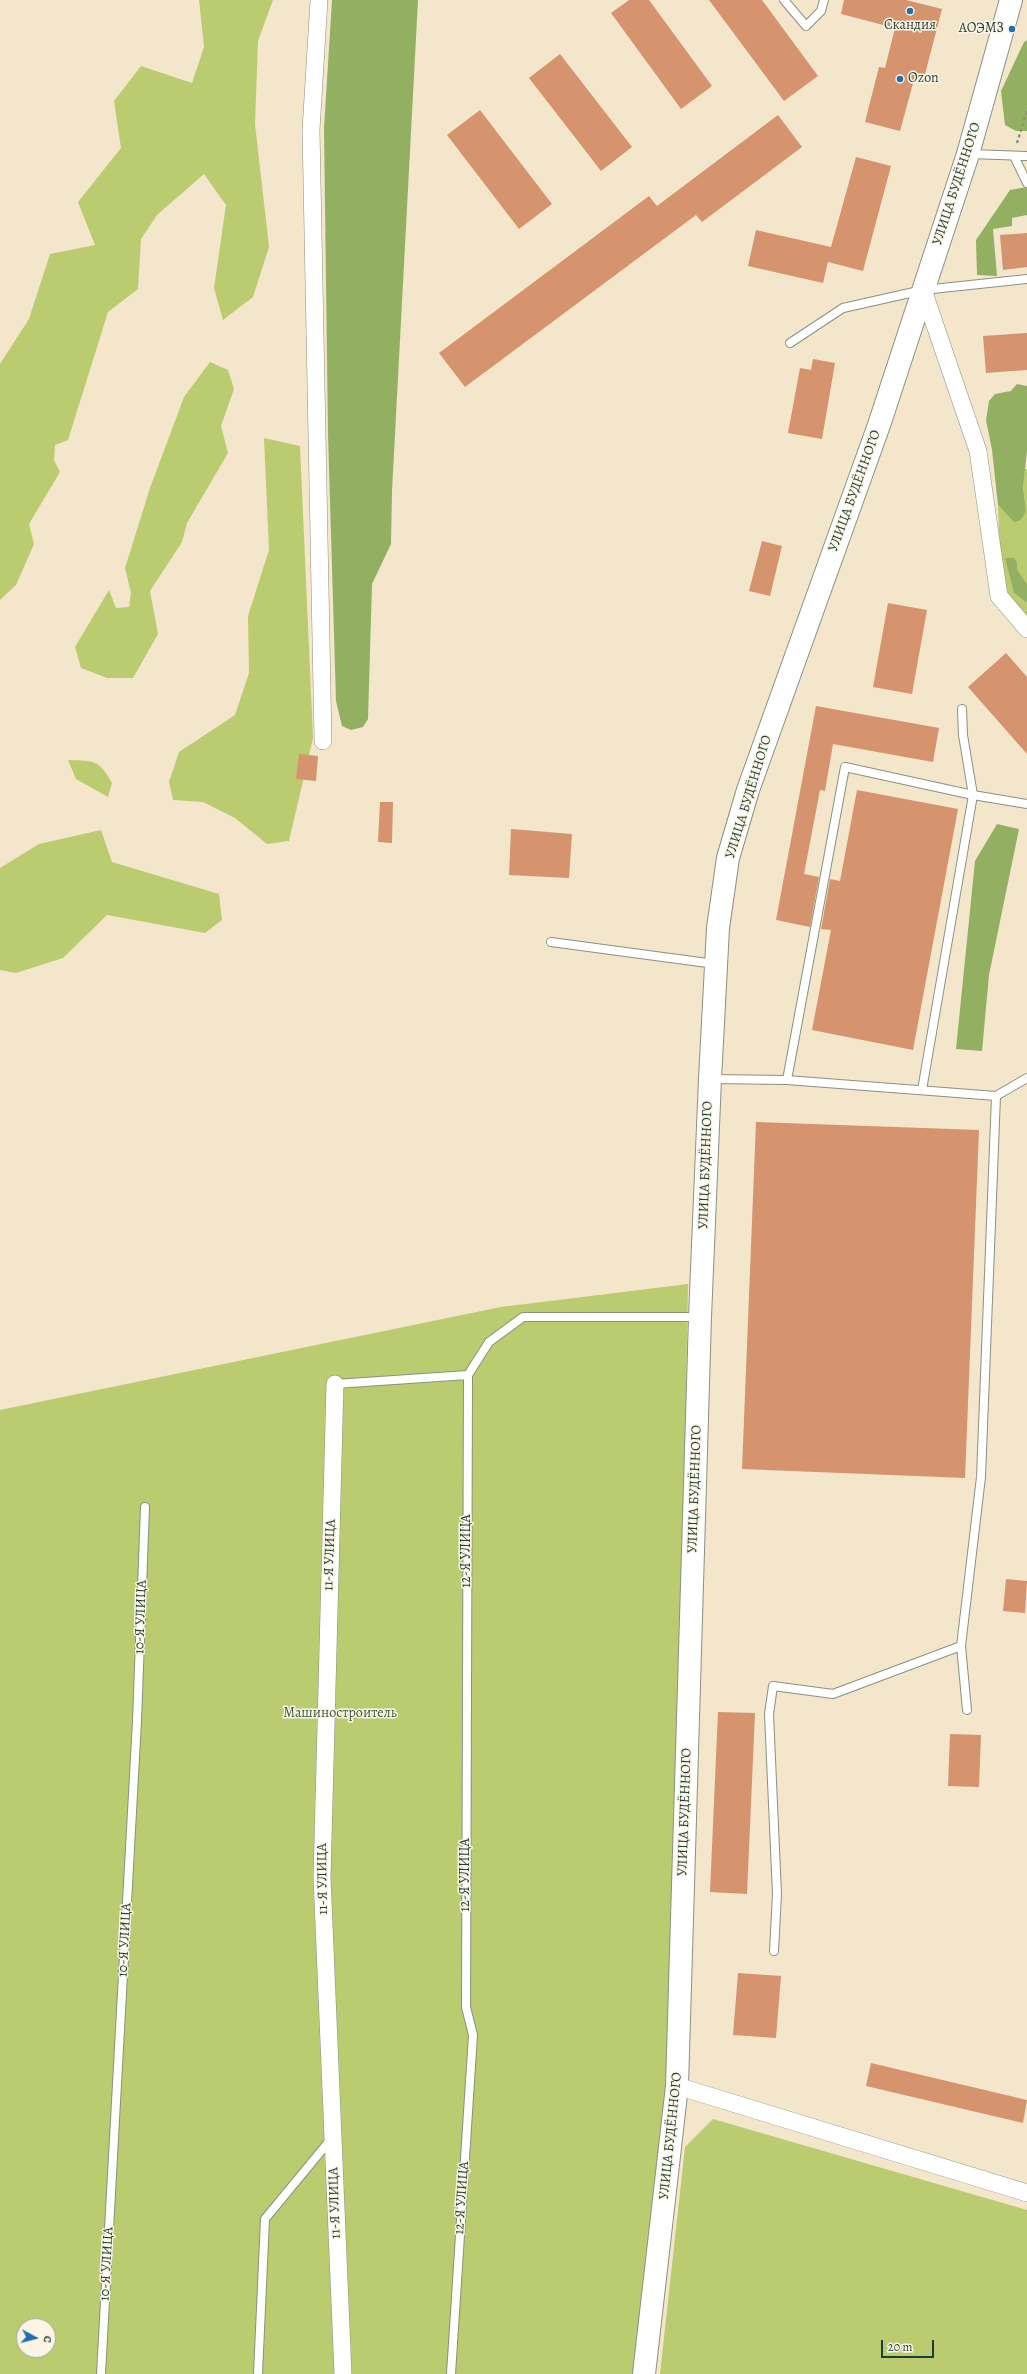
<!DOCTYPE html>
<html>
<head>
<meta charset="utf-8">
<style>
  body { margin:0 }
  #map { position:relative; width:1027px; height:2374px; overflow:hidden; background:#f3e6ca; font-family:Alegreya,serif }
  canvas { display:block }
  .north { position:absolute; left:16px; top:2318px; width:40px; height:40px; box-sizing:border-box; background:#fcf5e5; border:1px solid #a4ab9e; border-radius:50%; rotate:97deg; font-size:11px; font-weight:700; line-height:16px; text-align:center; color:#1f3d34 }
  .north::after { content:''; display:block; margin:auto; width:14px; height:18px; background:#1f6fb2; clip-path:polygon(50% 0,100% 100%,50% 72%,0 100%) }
  .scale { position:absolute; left:881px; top:2340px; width:53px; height:18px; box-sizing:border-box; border:2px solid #1f3d34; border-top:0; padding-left:5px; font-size:12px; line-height:14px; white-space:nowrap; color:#1f3d34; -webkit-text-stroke:3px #fcf5e5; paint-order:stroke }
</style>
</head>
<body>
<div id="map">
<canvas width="1027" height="2374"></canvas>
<div class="north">С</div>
<div class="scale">20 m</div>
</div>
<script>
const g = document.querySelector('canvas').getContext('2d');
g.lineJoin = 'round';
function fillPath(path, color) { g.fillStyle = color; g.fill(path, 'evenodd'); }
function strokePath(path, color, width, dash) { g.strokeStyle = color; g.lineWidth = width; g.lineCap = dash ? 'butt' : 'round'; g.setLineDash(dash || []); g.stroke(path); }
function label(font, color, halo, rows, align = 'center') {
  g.font = font + ' Alegreya,serif'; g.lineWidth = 3; g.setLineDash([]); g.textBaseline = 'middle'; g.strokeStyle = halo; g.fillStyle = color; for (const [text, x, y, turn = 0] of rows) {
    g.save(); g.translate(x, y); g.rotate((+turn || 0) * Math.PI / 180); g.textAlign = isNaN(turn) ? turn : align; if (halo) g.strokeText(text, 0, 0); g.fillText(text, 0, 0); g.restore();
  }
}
fillPath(new Path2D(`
  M199 0H273L258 41 255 124 269 247 253 297 223 320 214 288 226 205 204 174 157 215 141 239 138 289 108 312 68 440 55 445 54 460 60 472 29 524 34 544 16 585 0 600V364L29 319 50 254 95 245 78 202 121 148 114 101 141 66 192 83 204 47Z
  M210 362 228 370 234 389 221 426 228 453 187 523 182 542 150 591 158 634 133 678H107L81 668 75 647 109 590 116 608 129 607 131 593 125 568 150 488 184 397Z
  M264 438 300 446 313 738 289 841 267 844 235 818 203 802 173 800 169 782 179 752 235 715 249 673 248 616 269 550Z
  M1024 469H1027V584L1016 570 1017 562 1014 593 1027 603V619L1008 593 1000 562 998 505 1014 521 1026 511 1023 486Z
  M68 760C94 761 99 759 112 783L108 797 76 779Z
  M101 830 112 862 219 894 222 920 205 933 107 915 63 958 16 973 0 970V868L39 844Z
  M688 1284 674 2079 639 2374H0V1410L501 1307ZM24 2326H48V2350H24Z
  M713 2119 1027 2210V2374H660L685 2147Z`), '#bacc6f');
fillPath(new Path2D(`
  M332 0H418L392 491 391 544 372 584 368 719 363 727 351 730 342 726 336 701 328 435 324 128Z
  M1027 40V131H1016L1005 125 1001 91 1024 42Z
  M1027 187V215L1012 218V226L993 229 997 276 977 275 976 240 1010 190Z
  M1017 384 1027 386V451L1023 486 1026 511 1021 520 1014 522 998 505 992 450 986 420 989 401 995 394 1011 391Z
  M1005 558H1014L1017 562V570L1027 584V603L1014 593Z
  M997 824 1019 829 989 975 982 1051 956 1049 975 861Z`), '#93b062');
fillPath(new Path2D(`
  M629 0H649L712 86 681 109 611 13Z
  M709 0H762L818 76 784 101Z
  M844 0H906L942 9 924 78 915 76 900 131 865 122 879 67 885 68 895 28 841 14Z
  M560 54 632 147 601 171 529 78Z
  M480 110 552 204 519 229 447 135Z
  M778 115 802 147 702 222 696 215 465 387 439 353 649 196 657 206Z
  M856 157 891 166 863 271 828 262 823 283 748 266 756 230 831 247Z
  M1027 233V267L1003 270 1000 235Z
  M1027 333V370L986 373 983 336Z
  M813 359 835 363 822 439 788 433 800 368 811 370Z
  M762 541 782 546 770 596 749 591Z
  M888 603 927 610 912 694 873 687Z
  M1006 653 1027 677V754L968 687Z
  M816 706 939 728 933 762 833 744 825 791 820 790 804 874 819 877 810 927 776 920Z
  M299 754 318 756 316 781 296 779Z
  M857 790 958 809 913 1050 812 1030 831 930 821 929 830 879 840 881Z
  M380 802H393L392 843 378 842Z
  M511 829 572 834 569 878 509 875Z
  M756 1122 979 1130 965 1478 742 1469Z
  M1006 1579 1027 1581 1025 1613 1003 1611Z
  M718 1712 755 1713 747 1894 710 1892Z
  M950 1734 981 1735 979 1787 948 1786Z
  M738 1973 781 1976 776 2038 733 2035Z
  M871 2063 1027 2100 1023 2123 866 2086Z`), '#d5946e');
const service = new Path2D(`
  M784 0 806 26 821 11 824 0
  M970 154 1027 156
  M1014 156 1027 183
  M790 343 843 308 923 290 1027 279
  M551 942 715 964
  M711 1079 787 1080 996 1096 1027 1078
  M787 1080 845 767 973 795 1027 804
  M922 1090 973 795 963 735 962 709
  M335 1384 468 1375 489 1342 523 1317H699
  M967 1710 961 1646 981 1477 996 1096
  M774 1951 777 1894 769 1714 773 1686 833 1694 961 1646
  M101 2374 137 1721 145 1507
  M258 2374 265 2219 331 2139
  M451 2374 473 2035 466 2007 468 1375`);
const minor = new Path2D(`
  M319 0 311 130 323 741
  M923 290 978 451 999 596 1027 629
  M335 1384 322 1877 343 2374
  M677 2086 1027 2193`);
const primary = new Path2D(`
  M644 2374 677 2086 700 1317 710 1079 718 928 728 858 748 790 879 425 968 154 1011 0`);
strokePath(service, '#89927f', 10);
strokePath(minor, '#89927f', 18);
strokePath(primary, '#89927f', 24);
strokePath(new Path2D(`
  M1017 143 1027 111`), '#89927f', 2.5, [3, 3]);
strokePath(service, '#fff', 8);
strokePath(minor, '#fff', 17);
strokePath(primary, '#fff', 22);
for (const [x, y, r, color] of [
  [910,11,4,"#1f6fb2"],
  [1012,29,4,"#1f6fb2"],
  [900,79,4,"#1f6fb2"]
]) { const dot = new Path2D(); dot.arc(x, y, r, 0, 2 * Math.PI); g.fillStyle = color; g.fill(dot); strokePath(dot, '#fcf5e5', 1.5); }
label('14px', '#1f3d34', '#fcf5e5', [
  ["Скандия",910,26],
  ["АОЭМЗ",1004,29,"right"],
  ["Ozon",908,79,"left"]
]);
label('14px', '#1f3d34', '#fcf5e5', [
  ["УЛИЦА БУДЁННОГО",957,184,-72],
  ["УЛИЦА БУДЁННОГО",855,491,-70],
  ["УЛИЦА БУДЁННОГО",749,797,-73],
  ["УЛИЦА БУДЁННОГО",706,1165,-88],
  ["УЛИЦА БУДЁННОГО",695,1489,-88],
  ["12-Я УЛИЦА",467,1551,-90],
  ["11-Я УЛИЦА",330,1555,-88],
  ["10-Я УЛИЦА",141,1617,-88],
  ["УЛИЦА БУДЁННОГО",685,1812,-88],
  ["12-Я УЛИЦА",466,1875,-90],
  ["11-Я УЛИЦА",323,1879,-91],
  ["10-Я УЛИЦА",125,1940,-87],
  ["УЛИЦА БУДЁННОГО",671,2136,-84],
  ["12-Я УЛИЦА",462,2198,-86],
  ["11-Я УЛИЦА",335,2203,-92],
  ["10-Я УЛИЦА",107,2264,-87]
]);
label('14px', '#3e5a40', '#fcf5e5', [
  ["Машиностроитель",340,1714]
]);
</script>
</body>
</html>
